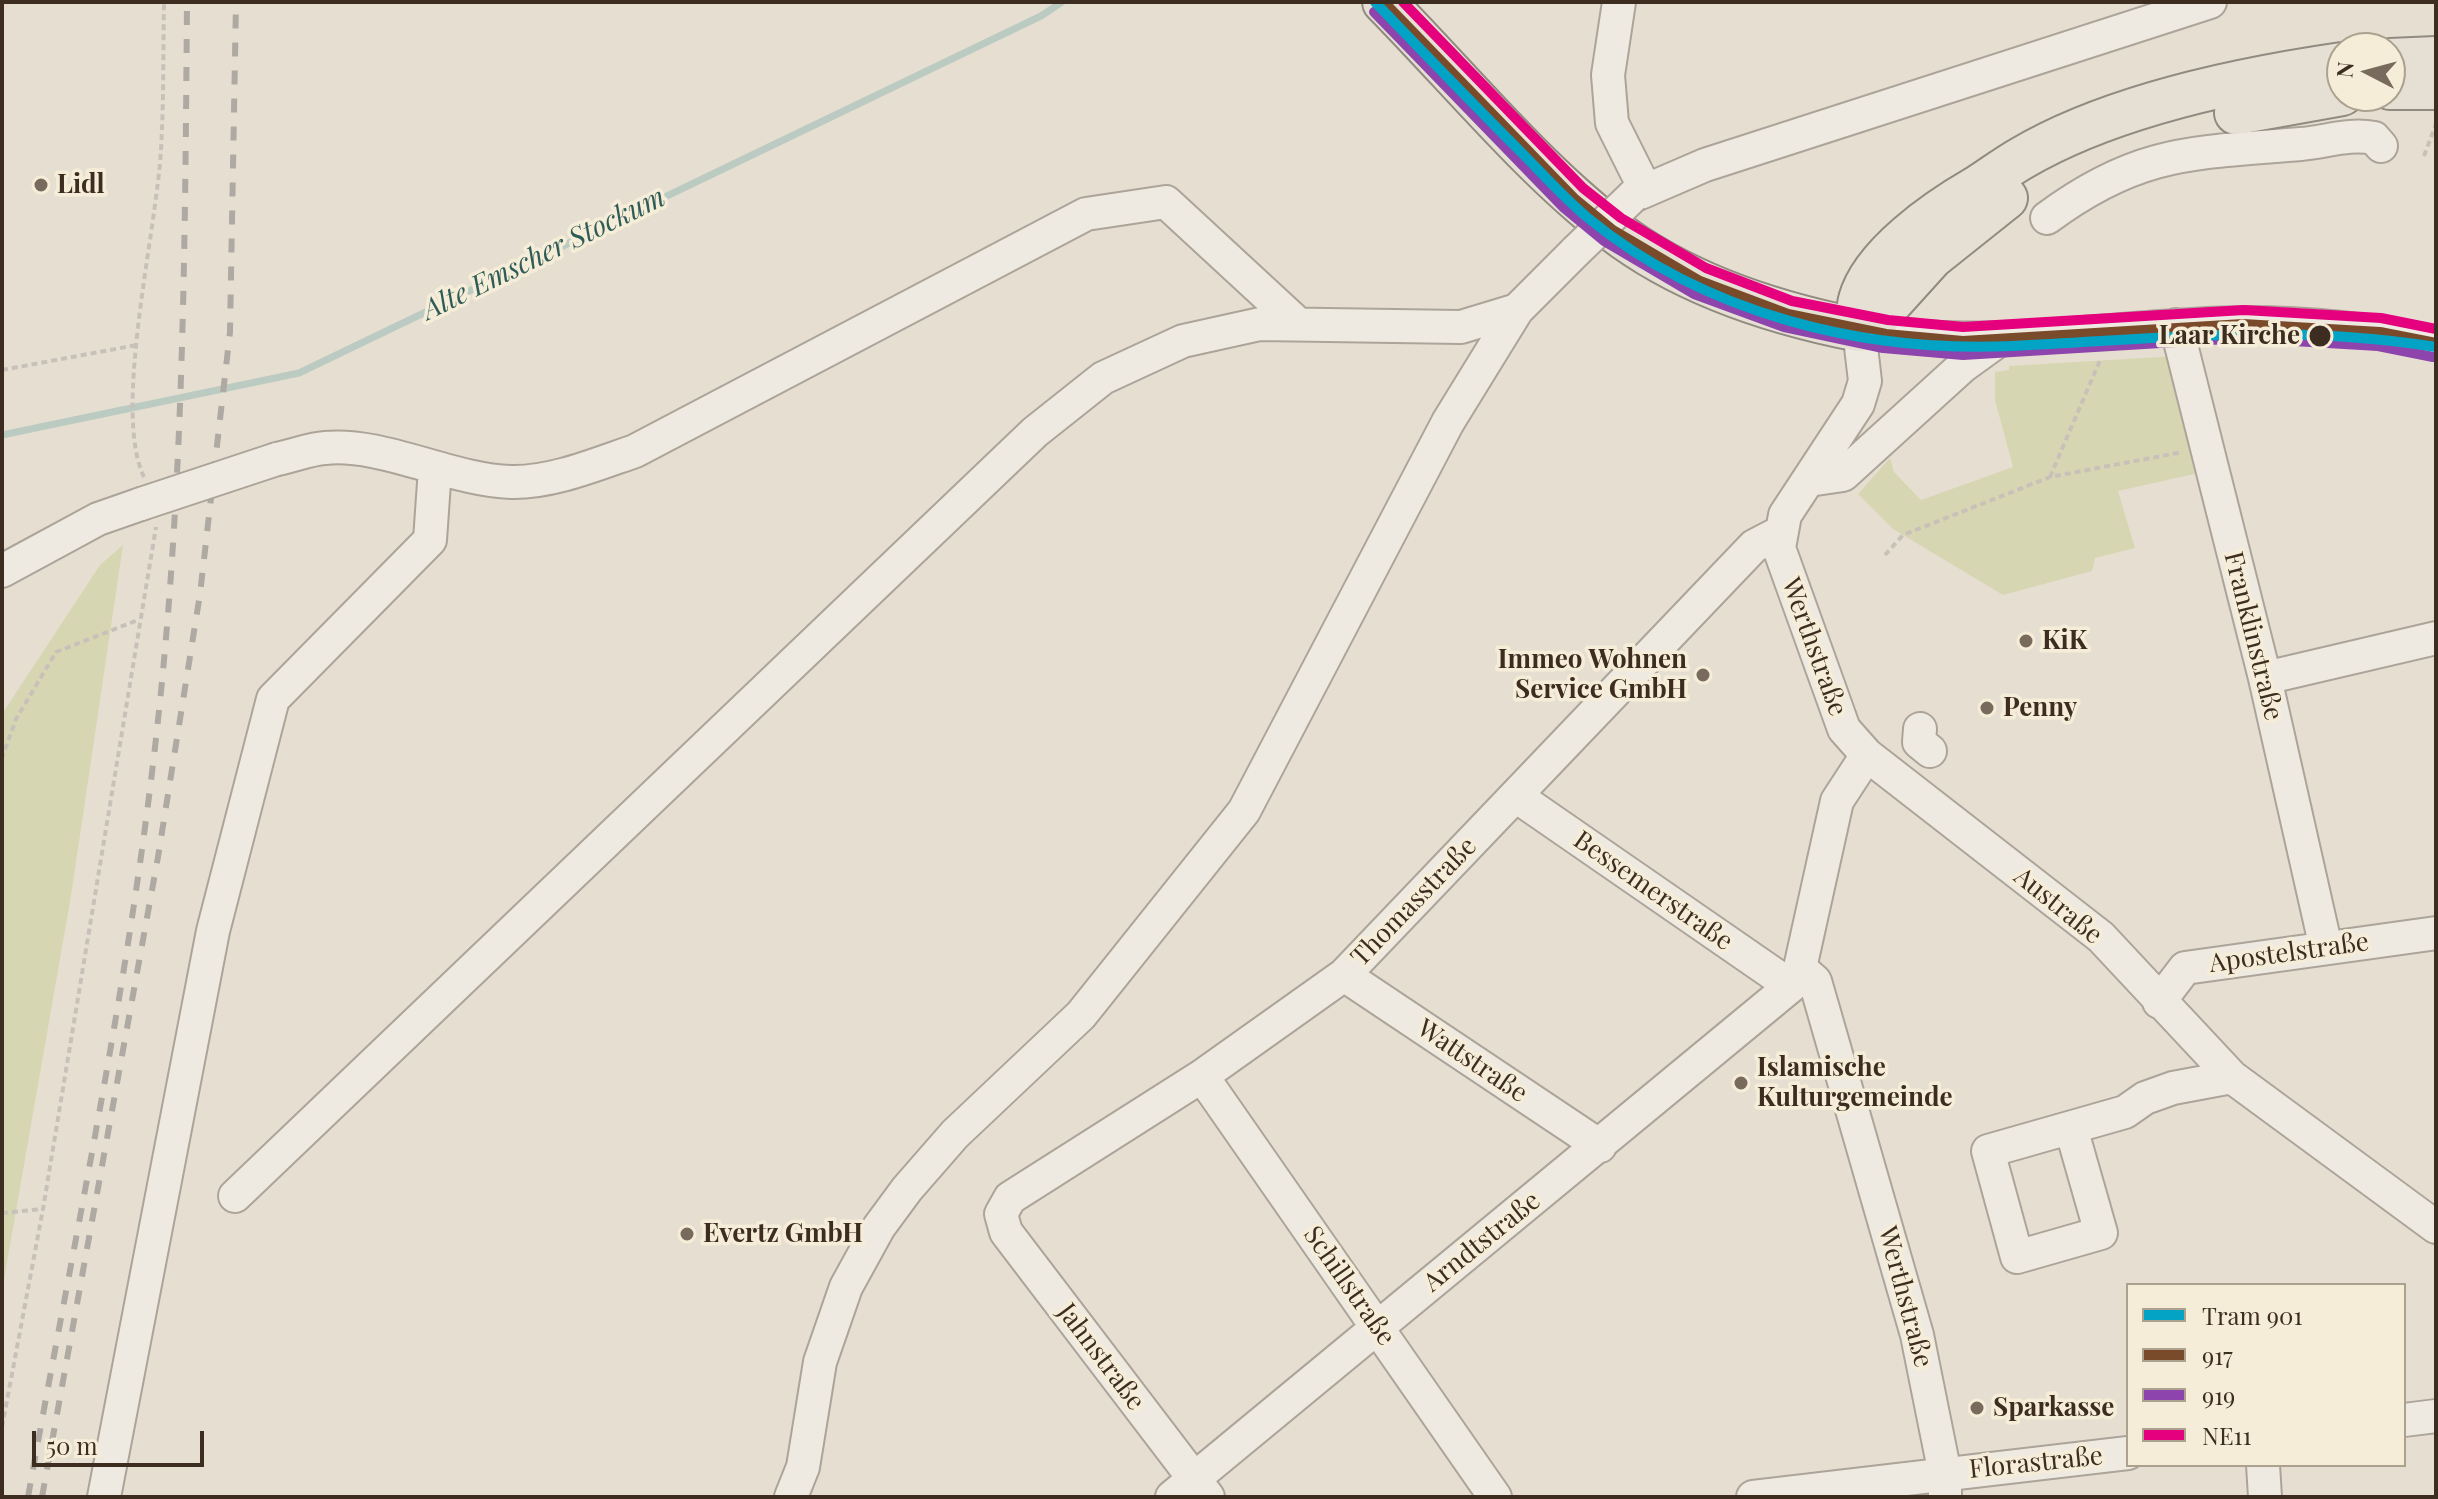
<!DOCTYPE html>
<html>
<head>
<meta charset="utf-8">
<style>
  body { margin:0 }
  #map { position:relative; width:2438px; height:1499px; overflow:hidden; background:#e6dfd1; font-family:"Playfair Display",serif }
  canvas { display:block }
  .frame { position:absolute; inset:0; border:4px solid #3c2d20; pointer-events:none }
  .legend { position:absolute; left:2126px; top:1283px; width:280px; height:184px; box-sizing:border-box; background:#f6edd8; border:2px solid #aca08e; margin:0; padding:10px 14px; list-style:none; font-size:24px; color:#3c2d20 }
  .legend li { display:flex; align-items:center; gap:16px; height:40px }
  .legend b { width:40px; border:2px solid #aca08e }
  .north { position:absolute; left:2326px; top:32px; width:80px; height:80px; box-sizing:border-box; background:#f6edd8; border:2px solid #aca08e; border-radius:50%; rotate:276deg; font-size:22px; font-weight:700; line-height:32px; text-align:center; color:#3c2d20 }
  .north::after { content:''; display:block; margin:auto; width:28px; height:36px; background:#786b5e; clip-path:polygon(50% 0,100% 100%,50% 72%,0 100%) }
  .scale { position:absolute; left:32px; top:1431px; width:172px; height:36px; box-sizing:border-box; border:4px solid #3c2d20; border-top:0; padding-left:10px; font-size:24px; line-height:28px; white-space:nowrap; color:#3c2d20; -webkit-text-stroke:6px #f6edd8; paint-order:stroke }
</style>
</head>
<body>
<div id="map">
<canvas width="2438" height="1499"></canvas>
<div class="frame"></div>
<ul class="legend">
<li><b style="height:10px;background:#03a3c5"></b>Tram 901</li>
<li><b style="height:10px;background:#7a4b2a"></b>917</li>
<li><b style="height:10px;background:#8e44ad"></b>919</li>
<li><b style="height:10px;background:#e5007d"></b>NE11</li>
</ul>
<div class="north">N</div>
<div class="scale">50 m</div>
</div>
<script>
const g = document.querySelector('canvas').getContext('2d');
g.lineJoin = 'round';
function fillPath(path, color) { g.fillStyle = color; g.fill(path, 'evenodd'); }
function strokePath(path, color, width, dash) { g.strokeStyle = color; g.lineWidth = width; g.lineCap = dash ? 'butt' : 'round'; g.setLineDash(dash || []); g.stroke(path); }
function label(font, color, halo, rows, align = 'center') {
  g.font = font + ' "Playfair Display",serif'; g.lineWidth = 7; g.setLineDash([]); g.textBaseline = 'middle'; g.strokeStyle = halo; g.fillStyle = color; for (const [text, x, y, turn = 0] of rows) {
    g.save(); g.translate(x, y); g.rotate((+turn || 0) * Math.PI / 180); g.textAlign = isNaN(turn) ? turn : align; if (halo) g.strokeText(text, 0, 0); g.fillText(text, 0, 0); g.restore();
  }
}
fillPath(new Path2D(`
  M2176 356 2199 473 2118 491 2135 548 2095 558 2092 571 2003 595 1893 529 1858 494 1890 458 1894 472 1921 500 2013 467 1995 400V372L2009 370V366Z
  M123 545 71 896 2 1291V714L100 565Z`), '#d7d6b3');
strokePath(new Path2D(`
  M2 435 299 373 1041 16 1062 2`), '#bbcbc2', 7);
const minor = new Path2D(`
  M1619 2 1608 75 1612 123 1645 189
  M1633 196 1705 165 2210 2
  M2047 218C2139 150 2193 153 2301 144 2326 142 2349 133 2374 138L2381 146
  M2176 325 2265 678 2326 948
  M2436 343C2351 325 2262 319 2175 326 2068 333 1966 348 1859 330L1865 381 1858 404 1785 515 1779 548 1844 729 1867 755 2101 937 2232 1077 2436 1227
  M277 459C293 456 309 449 325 448 382 442 450 480 511 482 552 483 597 464 635 451L1086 214 1166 202 1297 323
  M1809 480 1843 475 1963 366 1999 340
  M2 571 98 519 141 504
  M2265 678 2436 638
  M1920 729 1919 742 1930 751
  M1516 796 1791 986
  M1800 968 1815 981 1917 1335 1945 1474V1497
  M1344 975 1600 1146
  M2159 1002 2185 968 2436 933
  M1202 1076 1495 1497
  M2071 1128 2101 1233 2017 1257 1988 1151 2125 1112 2145 1098 2173 1088 2232 1077
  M235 1196 1035 432 1103 378 1183 341 1260 324 1461 327 1517 310 1576 251
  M2404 1420 2436 1416
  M2263 1465 2265 1497
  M104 1497 213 931 273 699 430 540 435 468
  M791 1497 803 1467 820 1362 846 1287 879 1227 907 1189 955 1134 1081 1015 1244 811 1448 422 1517 310
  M1172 1497 1791 986 1800 968 1837 801 1867 755
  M1208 1497 1006 1232 1001 1214 1010 1198 1202 1076 1344 975 1754 546 1779 533
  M1753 1497 2128 1453`);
const major = new Path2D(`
  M1384 2C1456 75 1532 168 1613 230 1683 284 1772 313 1859 330
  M2390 60 2436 58
  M2390 88H2436
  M2236 113 2342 94
  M1859 330C1859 320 1857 309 1860 300 1872 255 1938 210 1976 188 1992 178 2006 167 2022 158 2112 105 2239 79 2342 64
  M1859 330 1875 320 1932 257 2006 198`);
strokePath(minor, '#aca499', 36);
strokePath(major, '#918a80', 46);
strokePath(new Path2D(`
  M2424 156 2436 124
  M2 370 137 345
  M144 477C112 412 157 229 161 149 164 100 163 51 164 2
  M2050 477 2101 358
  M1885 555 1903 535 2050 477 2183 452
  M2 799V758L16 719 56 652 138 620
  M2 1213 43 1209
  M2 1427 43 1209 156 527`), '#c7c1b9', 4, [6, 4]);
strokePath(minor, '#eeeae2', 32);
strokePath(major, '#e6e0d4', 42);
strokePath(new Path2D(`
  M28 1497C74 1239 130 981 158 720 184 481 185 242 187 2
  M42 1497 158 857 200 594 230 332 236 2`), '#aea9a2', 6, [14, 14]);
const minorBridge = new Path2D(`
  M1576 251 1633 196
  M141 504 277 459`);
strokePath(minorBridge, '#aca499', 36, []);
strokePath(minorBridge, '#eeeae2', 32);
strokePath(new Path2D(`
  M1384 2 1574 198 1613 230 1700 281 1788 314 1886 334 1963 341 2243 324 2380 332 2436 343`), '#7a4b2a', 10);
strokePath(new Path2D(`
  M1374 12 1564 208 1604 241 1694 294 1784 327 1883 348 1963 355 2243 338 2378 346 2433 357`), '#8e44ad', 10);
strokePath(new Path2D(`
  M1403 2 1583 188 1621 218 1706 268 1792 301 1888 320 1963 327 2244 310 2381 318 2436 329`), '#e5007d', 10);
strokePath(new Path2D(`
  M1375 2C1423 52 1470 101 1519 150 1541 172 1563 197 1588 218 1705 314 1864 353 2013 346 2162 339 2286 323 2436 347`), '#03a3c5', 10);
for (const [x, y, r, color] of [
  [41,185,8,"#786b5e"],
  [2320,336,12,"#3c2d20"],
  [2026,641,8,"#786b5e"],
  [1703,675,8,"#786b5e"],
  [1987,708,8,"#786b5e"],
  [1741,1083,8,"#786b5e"],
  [687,1234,8,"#786b5e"],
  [1977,1408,8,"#786b5e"]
]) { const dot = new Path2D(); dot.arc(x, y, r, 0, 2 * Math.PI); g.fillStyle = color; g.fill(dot); strokePath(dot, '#f6edd8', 3); }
label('bold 26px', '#3c2d20', '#f6edd8', [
  ["Lidl",57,185],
  ["KiK",2042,641],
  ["Immeo Wohnen",1687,660,"right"],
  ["Service GmbH",1687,690,"right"],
  ["Penny",2003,708],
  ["Islamische",1757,1068],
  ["Kulturgemeinde",1757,1098],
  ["Evertz GmbH",703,1234],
  ["Sparkasse",1993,1408]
], 'left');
label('bold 26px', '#3c2d20', '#f6edd8', [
  ["Laar Kirche",2300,336]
], 'right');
label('26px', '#3c2d20', '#f6edd8', [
  ["Franklinstraße",2253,636,76],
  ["Werthstraße",1814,647,70],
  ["Bessemerstraße",1653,891,35],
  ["Thomasstraße",1414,902,-46],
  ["Austraße",2058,906,39],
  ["Apostelstraße",2289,953,-8],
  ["Wattstraße",1472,1061,34],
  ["Arndtstraße",1482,1242,-39],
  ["Schillstraße",1349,1286,55],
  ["Werthstraße",1905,1297,75],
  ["Jahnstraße",1101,1357,53],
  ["Florastraße",2036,1463,-6]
]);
label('italic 28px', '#2f5c57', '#f6edd8', [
  ["Alte Emscher Stockum",544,254,-26]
]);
</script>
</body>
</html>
